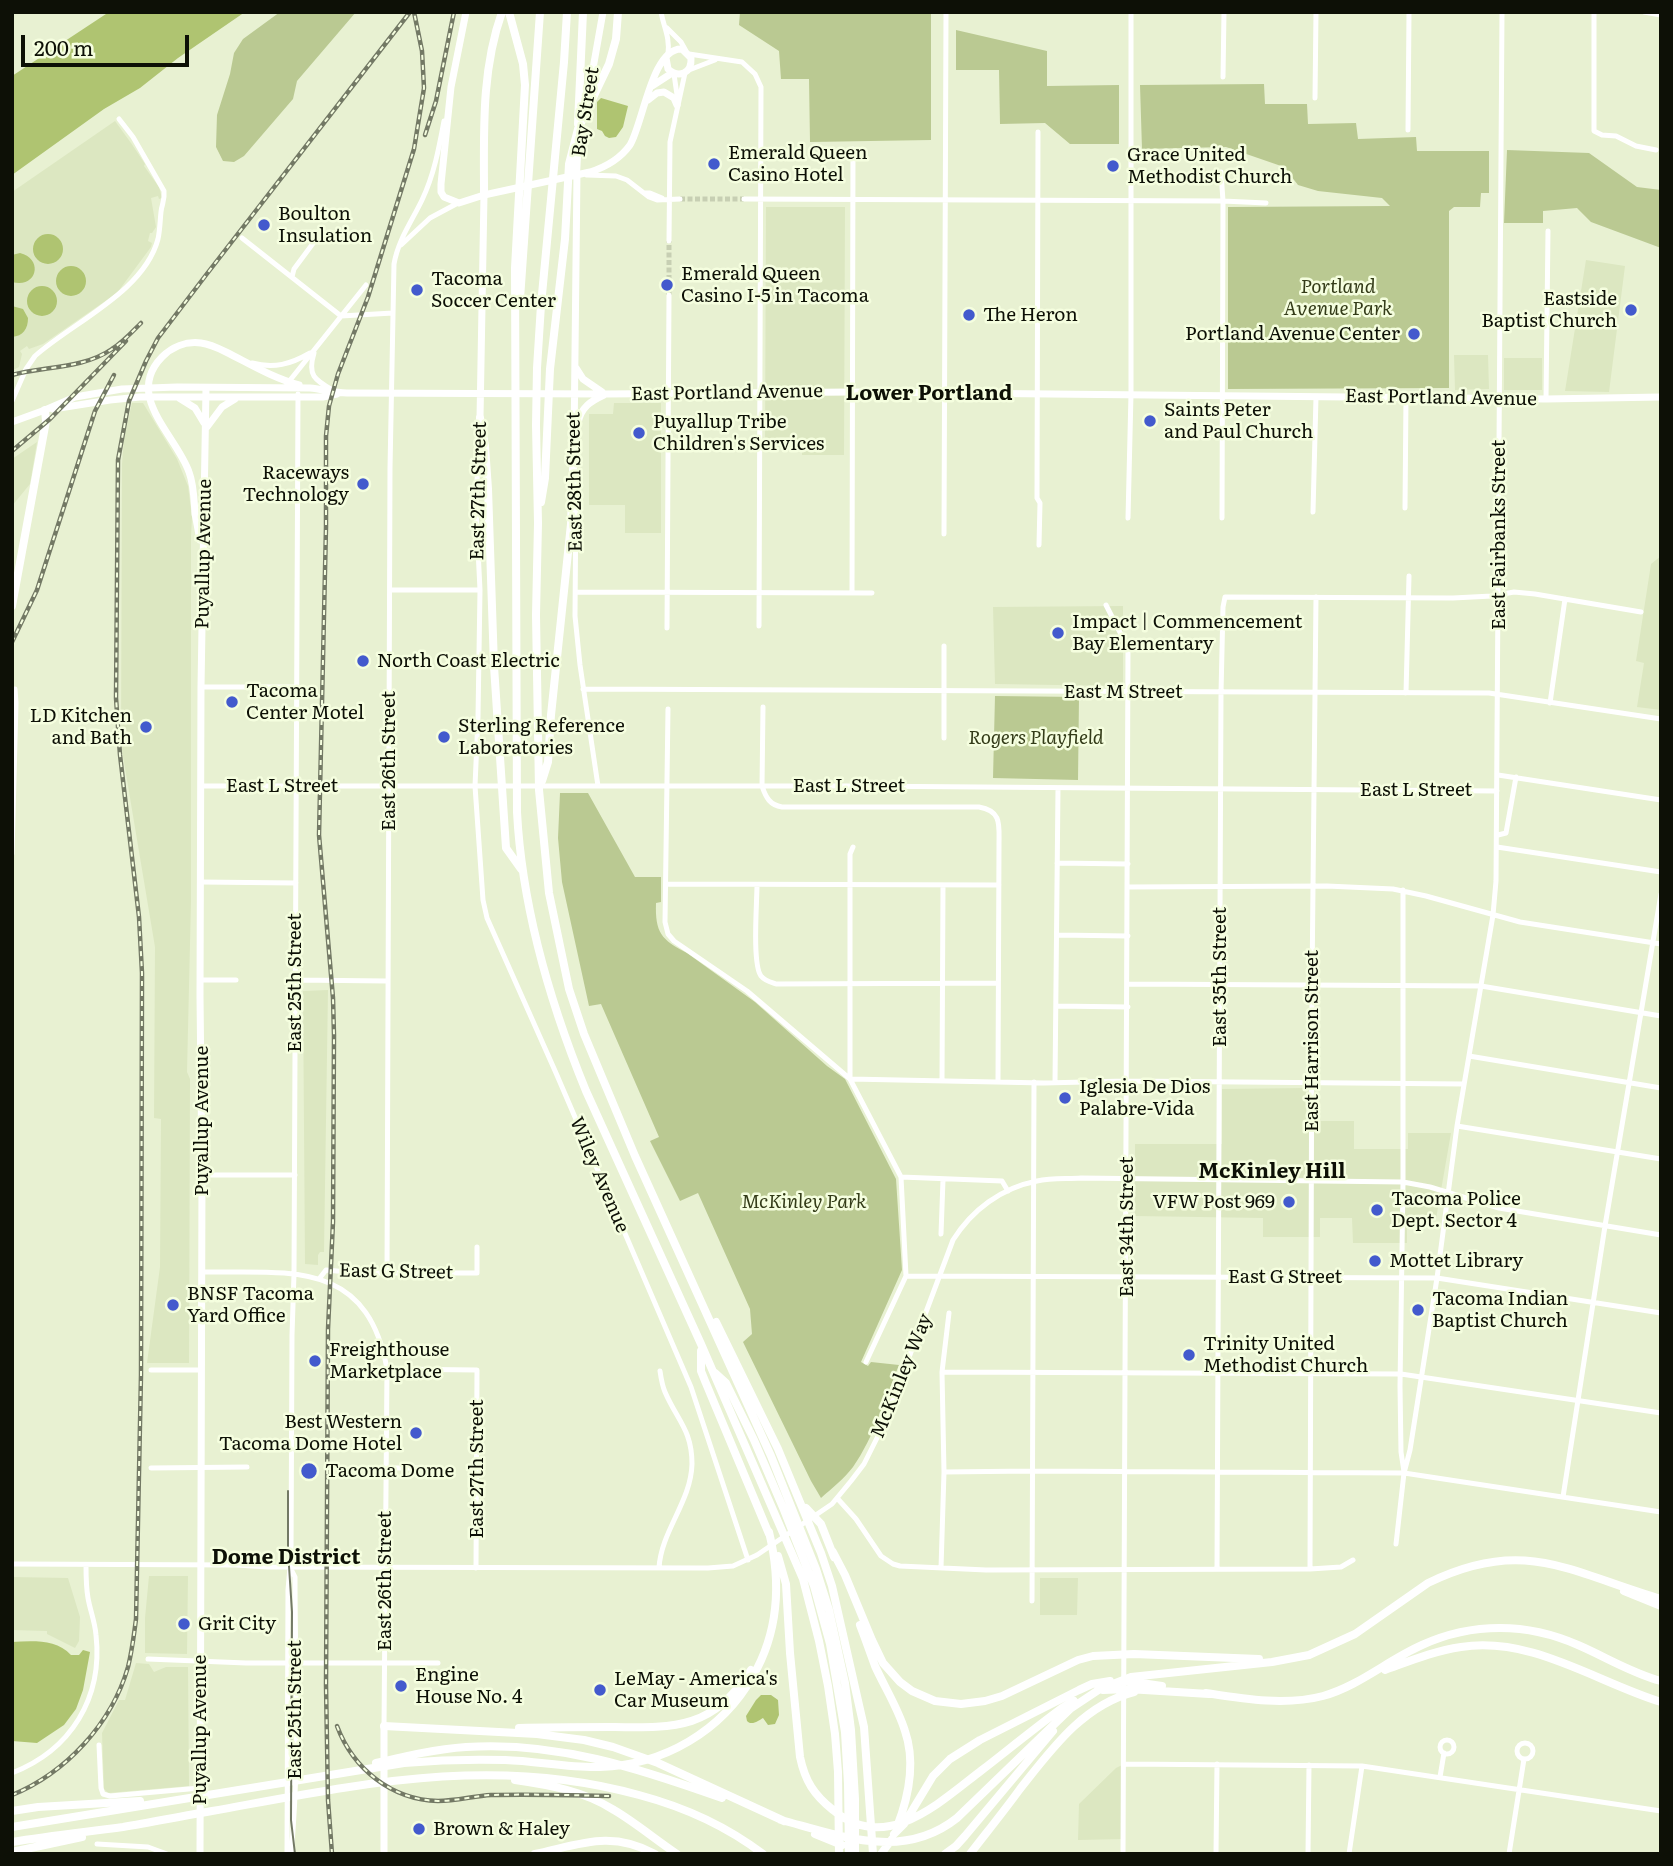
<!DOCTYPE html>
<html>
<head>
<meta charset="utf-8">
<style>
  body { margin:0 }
  #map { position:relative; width:1673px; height:1866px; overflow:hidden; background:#e8f1d2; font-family:Literata,serif }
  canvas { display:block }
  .frame { position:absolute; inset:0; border:14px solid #0d1006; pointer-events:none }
  .scale { position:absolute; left:21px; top:35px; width:168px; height:32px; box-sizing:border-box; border:4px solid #0d1006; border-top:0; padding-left:9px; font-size:21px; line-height:24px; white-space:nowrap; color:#0d1006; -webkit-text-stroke:5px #f5fedf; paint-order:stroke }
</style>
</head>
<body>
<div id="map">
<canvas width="1673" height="1866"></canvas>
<div class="frame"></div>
<div class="scale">200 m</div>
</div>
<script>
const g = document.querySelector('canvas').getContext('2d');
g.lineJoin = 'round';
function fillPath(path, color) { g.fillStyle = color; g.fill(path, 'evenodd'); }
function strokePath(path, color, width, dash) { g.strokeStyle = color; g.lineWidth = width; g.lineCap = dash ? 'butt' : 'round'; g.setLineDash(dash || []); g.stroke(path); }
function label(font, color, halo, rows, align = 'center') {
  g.font = font + ' Literata,serif'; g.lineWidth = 5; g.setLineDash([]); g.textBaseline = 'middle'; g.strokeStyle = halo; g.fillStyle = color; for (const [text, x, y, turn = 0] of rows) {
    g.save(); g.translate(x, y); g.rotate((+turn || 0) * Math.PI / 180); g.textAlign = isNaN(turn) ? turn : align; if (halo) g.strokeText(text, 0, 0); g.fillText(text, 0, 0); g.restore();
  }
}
fillPath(new Path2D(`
  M115 121 131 143 145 164 144 166 159 187 162 198 159 199 158 196 151 198 156 227 152 233H150L148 241 152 243 151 247 117 293 43 344 29 349 27 346 20 351 22 354 19 367 13 370 15 378 12 379V192Z
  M766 207H845L844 455H802V444H765Z
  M1586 260 1625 266 1609 392 1565 391Z
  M1454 355H1488L1489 389 1455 390Z
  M1504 358H1542V390H1504Z
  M132 403H143L177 459 188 486 192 517 191 537V901L187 1072 190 1079 189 1363H147L160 1267 161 1119 154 1118 155 947 121 744 122 464 124 439Z
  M614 403H661V533H625V505H589V414H613Z
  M37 442 30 484 12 506V459Z
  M1661 556V710L1637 707 1644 663 1636 661 1651 564Z
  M1123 606V683L1120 686 995 684 993 607Z
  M328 990 324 1252H320L318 1255V1265L305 1264 303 991Z
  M1306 1088V1121H1354V1149H1408V1133H1451L1436 1219H1407V1243H1353L1352 1218H1320V1237H1263V1218L1135 1216V1144H1222V1089Z
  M149 1576H188L187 1654 145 1653V1618Z
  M12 1577 68 1578 80 1617 79 1641 75 1648 47 1634V1631L12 1630Z
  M1040 1578H1078L1077 1615H1040Z
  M136 1663 149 1664 154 1672 166 1667H188L189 1786 108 1793 104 1789 102 1733 119 1700H125Z
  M1124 1764V1839L1078 1840 1079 1804 1116 1768Z`), '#dce7c1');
fillPath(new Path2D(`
  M280 12H356L297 81 293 99 244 156 234 162 223 161 216 147 217 115 230 74 234 53 243 39Z
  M740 12H931V140L810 142 809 79H781L779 51 739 25Z
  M956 30 1047 51V86L1119 85V144H1070L1045 123 1000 124 999 70H956Z
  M1264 84 1265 104H1307L1308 124 1356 123 1358 139 1416 137 1417 151H1489V193H1481L1480 207H1454L1449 211V388L1228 389V207L1390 206 1382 198 1318 191 1298 185 1284 167 1226 147 1142 149 1140 85Z
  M1507 150 1589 153 1637 187 1661 190V248L1591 222 1577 208 1543 211V223H1504Z
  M995 696 1079 697 1078 780 993 778Z
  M560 793H588L635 877H661V902L656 903C655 932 661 940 687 953L755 1002 827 1066 845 1079 896 1179 902 1270 861 1362 868 1366 871 1362 899 1365C885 1399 874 1437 853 1467 844 1479 832 1488 821 1498L811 1481 743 1342 752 1334 750 1309 698 1193 680 1201 650 1141 659 1137 601 1004 589 1006 562 882 558 838Z`), '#bac992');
fillPath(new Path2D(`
  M109 12H245L178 58 140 88 104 109 12 175V76Z
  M601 98 628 106 623 127 616 137 609 138 605 136 602 131 597 129V102Z
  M33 249a15 15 0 1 1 30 0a15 15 0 1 1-30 0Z
  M20 253C44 259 37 289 12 282V255Z
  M56 281a15 15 0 1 1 30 0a15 15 0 1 1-30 0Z
  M27 301a15 15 0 1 1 30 0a15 15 0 1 1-30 0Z
  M12 306 23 309 28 318C28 329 23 336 12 337Z
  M12 1642C33 1641 56 1639 71 1655H79L83 1650 90 1652 83 1690 76 1709 64 1725 37 1743 12 1741Z
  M761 1695H771L778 1700 779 1715 775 1724 768 1725 763 1718C758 1721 752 1726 747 1721L746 1716 756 1700Z`), '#afc471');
strokePath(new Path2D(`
  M680 199H744
  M669 295V241`), '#c7cfb3', 5, [5, 2.5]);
strokePath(new Path2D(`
  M661 12C664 28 670 37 668 54
  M1594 12V131L1602 135 1616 136 1636 146 1656 150
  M1644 12 1661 15
  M667 28 681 42 686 51
  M689 54 742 62 755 74 761 87 759 626
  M689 70 715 60
  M674 74 677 95
  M1223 77 1224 12
  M1315 98 1316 12
  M1408 130 1409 12
  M1038 132 1037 498 1040 503 1039 545
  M1221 172 1223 201 1222 518
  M587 175 616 176 627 180 649 197 657 200 680 199
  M644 193H650L662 198
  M744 199 1223 201 1266 203
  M242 238 341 316 393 313
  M669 241 670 142 685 73
  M401 245 430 218 458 203
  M292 277 294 269 317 238
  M314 353C307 376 315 380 334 391
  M252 363C274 369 291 364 310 353
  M287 384 366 285
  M1546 399 1548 231
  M12 401 26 369 35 356C73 322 144 292 158 239 160 230 160 221 161 212 162 203 165 201 164 191L133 137 119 119
  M479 429 476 509 480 590 478 717 475 786 483 900 487 918 556 1073 691 1387 748 1560
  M576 486 575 616 580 665 598 786
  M1405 508 1406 397
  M1313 512 1316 397
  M1128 518 1131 394V12
  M944 534 946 12
  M390 590H480
  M576 592 872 593
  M852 593 853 149
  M1106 605 1128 648 1123 1854
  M667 628 669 295
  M201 687H297
  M583 689 1489 693 1661 719
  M1406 693 1409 576
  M1550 703 1565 599
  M763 707 762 786C766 798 770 805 782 807H979C1002 811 999 825 999 844L998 1081
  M668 709 665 922 668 934 674 941 747 991 850 1079 901 1177 906 1276 866 1362
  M944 738V646
  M1498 775 1661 800
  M201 786H852L1497 791
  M1498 835 1506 833 1516 777
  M853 847 850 854V1079L1044 1083 1126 1081 1464 1084
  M1497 847 1661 872
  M12 854 16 703 15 689
  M1057 863 1128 864
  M201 882 296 883
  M666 884 999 885
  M757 885C757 902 752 964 761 976 765 981 770 982 776 984L998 983
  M1128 887 1327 886 1393 889 1426 896 1520 922 1661 944
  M1403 890V1182L1400 1386 1401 1452 1404 1472
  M1057 935 1128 936
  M201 980H236
  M295 980 387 981
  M1128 984 1481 986 1661 1016
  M1056 1006 1128 1007
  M1469 1056 1661 1088
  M942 1081 943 885
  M1055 1082 1058 788
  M1457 1126 1661 1159
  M202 1175H295
  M901 1177 1002 1181 1008 1191
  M941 1234 943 1180
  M202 1272C290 1273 367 1259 387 1369L384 1726
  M387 1273 390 468 394 264C398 240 412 221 422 200 434 175 439 148 444 121
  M906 1276 1437 1278 1661 1313
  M319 1279 326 1270 358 1273H477V1247
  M387 1369 477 1370 476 1568
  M151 1370H201
  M942 1372 1401 1374 1661 1413
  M151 1468 247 1467
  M385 1468H423
  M944 1472 1032 1471 1404 1473 1661 1512
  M1563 1497 1605 1226 1661 894
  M837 1498 856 1519 881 1556 893 1564 900 1566 986 1570 1310 1569 1341 1567 1353 1560
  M1396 1544 1404 1473 1410 1450 1437 1278 1457 1126 1493 915 1496 881 1502 12
  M12 1564 236 1565 268 1567 708 1568 733 1566 757 1555 832 1504 851 1481 864 1464 884 1424 953 1240C972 1210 1001 1188 1037 1181 1051 1178 1066 1179 1081 1178L1403 1182 1430 1187 1499 1208 1661 1235
  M290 1567 295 1577C295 1669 300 1762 291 1854
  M659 1568C661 1531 691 1502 692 1464 692 1430 677 1420 665 1392 662 1385 661 1378 660 1371
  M941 1568 944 1472 942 1372 949 1313
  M1217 1568 1221 693 1223 607 1225 597 1453 598 1492 596 1514 592 1535 594 1641 612
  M1310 1569 1312 984 1316 597
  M1032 1601 1034 1082
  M148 1659 246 1663H438
  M1440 1747a7 7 0 1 1 14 0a7 7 0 1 1-14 0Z
  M1517 1751a8 8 0 1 1 16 0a8 8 0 1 1-16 0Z
  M99 1745 101 1788 103 1794 110 1796 200 1788
  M1124 1764 1362 1766 1661 1811
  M12 1773C71 1750 103 1698 96 1635 95 1622 90 1610 88 1598 86 1587 86 1576 86 1565
  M1440 1777 1444 1753
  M97 1844 148 1847 167 1854
  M287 1854 288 1590 291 1555 292 1335 294 1274 298 394
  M1216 1854 1217 1764
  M1308 1854 1309 1765
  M1349 1854 1362 1766
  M1509 1854 1524 1759`), '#fff', 5);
strokePath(new Path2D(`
  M466 12 451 87 441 184V192L444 197 459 203 484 195 590 172C606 167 620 159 630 145 643 124 652 47 682 49L691 58C692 73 679 79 668 69L666 58
  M652 86 672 73
  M648 100 657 93 664 92 674 98 677 105
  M586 108 603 12
  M576 368 583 379 602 392
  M179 398 195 408 204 423
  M53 409 110 400 140 397H323L337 394
  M480 418 484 195
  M12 422 45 410 75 397 122 389 177 387 310 388C322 389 334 393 347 393L606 394 852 392 1546 399 1661 397
  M578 423C581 407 591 401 604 395
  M207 427 222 407 235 399
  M574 443 577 172
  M200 540C198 531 197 523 195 514 194 499 194 485 189 472 176 435 124 396 162 357 172 347 186 341 201 343 210 344 218 348 226 352 250 364 273 378 299 385
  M200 1854 202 1175 200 996 201 687 206 388
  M384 1854V1726`), '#fff', 7);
strokePath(new Path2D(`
  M509 12 523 64 525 85 515 268 517 812C522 907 550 1003 586 1091L701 1344 803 1579 819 1641 828 1686 835 1734 838 1772 839 1854
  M567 12 564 62 541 305 537 368 536 425 538 523 536 615 539 790 549 893 569 989 584 1034 635 1156 771 1456 816 1569 829 1610 845 1683 851 1730 855 1799V1854
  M578 124 583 12
  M576 175 578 136
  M484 195C484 133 481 71 502 12
  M520 299 540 12
  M480 418 485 446 488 489 494 666 506 848 521 869
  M541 502 545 478 550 369 565 239 569 164 578 129 609 64 616 39 618 12
  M12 606 46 421 45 410
  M542 781 548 762 551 715 571 524 574 443
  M716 1322 778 1449 821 1553 832 1586 864 1727 873 1854
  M701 1351V1371L705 1381 769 1534
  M715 1373 726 1383 754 1440 784 1510 814 1586 830 1644 845 1732 848 1784 849 1854
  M806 1508 821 1524 834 1557
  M833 1552 845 1575 872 1640 883 1663 900 1682 912 1691 935 1701 961 1704 985 1701 1002 1696 1078 1660 1093 1656 1134 1654 1259 1659
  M778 1556 786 1584 790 1653 800 1757C805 1781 814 1795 833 1810 886 1855 940 1802 982 1770 1009 1749 1035 1728 1062 1708L1074 1701
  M1624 1591 1661 1606
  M860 1625C865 1638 870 1652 875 1666 885 1688 898 1708 905 1731 916 1763 909 1796 897 1827
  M1385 1670C1410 1661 1434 1651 1461 1647 1532 1636 1596 1682 1661 1702
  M1127 1681 1162 1686
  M1103 1690 1128 1689 1209 1694
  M1206 1693C1244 1699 1285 1706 1323 1696 1359 1686 1388 1660 1422 1645 1446 1634 1474 1628 1500 1628 1527 1628 1553 1634 1578 1645 1606 1657 1631 1673 1661 1681
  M384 1726 537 1734 584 1740 613 1747 658 1763 784 1821
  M519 1728C549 1727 580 1727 610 1727 675 1728 712 1730 751 1670
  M376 1763C406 1756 436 1749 466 1747 556 1741 638 1768 722 1798
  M515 1780C550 1785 584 1791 614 1810 636 1823 656 1840 677 1854
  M12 1811 38 1807 140 1801
  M781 1820C841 1836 903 1861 957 1818L1070 1709 1100 1689 1131 1677 1272 1662 1309 1655 1355 1634 1428 1583C1524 1536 1569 1572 1661 1599
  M12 1827 404 1763C438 1760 471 1759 505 1760 537 1761 569 1768 600 1767 664 1765 722 1731 753 1676 779 1631 781 1581 769 1532
  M815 1834 842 1845
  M894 1834 904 1824 933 1776 950 1759 980 1740 1079 1690 1092 1684 1110 1681
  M12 1842C49 1836 86 1832 123 1827 153 1822 182 1816 212 1811 357 1785 492 1754 639 1795 684 1807 725 1825 763 1854
  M12 1852 82 1837
  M535 1854C581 1844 611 1830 655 1854
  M881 1854 892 1839
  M945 1854 956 1846 965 1836 1053 1731
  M970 1854C987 1832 1004 1811 1020 1789 1051 1750 1083 1705 1134 1692`), '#fff', 8);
strokePath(new Path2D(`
  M288 1491V1551L292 1612 291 1820 295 1854`), '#737965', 2);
const rail = new Path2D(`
  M425 135 436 101 454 12
  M12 375C45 366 83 369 112 349 123 342 132 332 141 323
  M12 451 50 419 126 341
  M12 642 37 590 95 411 114 375
  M337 1726C353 1769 392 1800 438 1801 456 1801 474 1796 491 1795 530 1794 570 1795 609 1796
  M12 1795C66 1773 112 1723 128 1667 132 1651 134 1635 136 1619L141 1375 142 973 139 917 120 755 116 698 118 460 129 401 146 361 158 338 206 275 410 12
  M332 1854 328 1800 326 1685 328 1329 333 1222 334 1035 333 998 319 835 326 527V436L329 406 338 374 368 297 414 149 424 88 422 51 414 12`);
strokePath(rail, '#737965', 4.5);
strokePath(rail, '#f5fedf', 2, [5]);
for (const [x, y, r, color] of [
  [714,164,7,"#435acd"],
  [1113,166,7,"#435acd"],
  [264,225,7,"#435acd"],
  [667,285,7,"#435acd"],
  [417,290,7,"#435acd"],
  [1631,310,7,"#435acd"],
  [969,315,7,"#435acd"],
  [1414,334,7,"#435acd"],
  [1150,421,7,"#435acd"],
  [639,433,7,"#435acd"],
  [363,484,7,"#435acd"],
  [1058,633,7,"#435acd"],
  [363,661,7,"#435acd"],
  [232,702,7,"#435acd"],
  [146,727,7,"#435acd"],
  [444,737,7,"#435acd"],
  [1065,1098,7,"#435acd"],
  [1289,1202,7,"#435acd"],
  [1377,1210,7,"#435acd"],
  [1375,1261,7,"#435acd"],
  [173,1305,7,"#435acd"],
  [1418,1310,7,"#435acd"],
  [1189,1355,7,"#435acd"],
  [315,1361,7,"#435acd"],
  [416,1433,7,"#435acd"],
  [309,1471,9,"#435acd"],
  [184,1624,7,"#435acd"],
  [401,1686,7,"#435acd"],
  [600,1690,7,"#435acd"],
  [419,1829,7,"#435acd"]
]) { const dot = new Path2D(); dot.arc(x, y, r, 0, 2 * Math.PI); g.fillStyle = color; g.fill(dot); strokePath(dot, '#f5fedf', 2.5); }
label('19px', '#0d1006', '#f5fedf', [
  ["Bay Street",586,112,-81],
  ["East Portland Avenue",727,393,-1],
  ["East Portland Avenue",1441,398,1],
  ["East 28th Street",575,482,-91],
  ["East 27th Street",479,491,-89],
  ["East Fairbanks Street",1499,535,-90],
  ["Puyallup Avenue",204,554,-89],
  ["East M Street",1123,692],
  ["East 26th Street",389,761,-90],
  ["East L Street",282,786],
  ["East L Street",849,786],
  ["East L Street",1416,790],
  ["East 35th Street",1220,977,-90],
  ["East 25th Street",295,983,-90],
  ["East Harrison Street",1312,1041,-90],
  ["Puyallup Avenue",202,1121,-90],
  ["Wiley Avenue",599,1175,67],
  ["East 34th Street",1127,1227,-90],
  ["East G Street",396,1272,1],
  ["East G Street",1285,1277],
  ["McKinley Way",902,1376,-68],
  ["East 27th Street",477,1469,-90],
  ["East 26th Street",385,1581,-90],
  ["East 25th Street",295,1710,-90],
  ["Puyallup Avenue",200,1730,-90]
]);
label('19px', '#0d1006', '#f5fedf', [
  ["Emerald Queen",728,153],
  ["Casino Hotel",728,175],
  ["Grace United",1127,155],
  ["Methodist Church",1127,177],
  ["Boulton",278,214],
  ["Insulation",278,236],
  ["Emerald Queen",681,274],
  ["Casino I-5 in Tacoma",681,296],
  ["Tacoma",431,279],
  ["Soccer Center",431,301],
  ["Eastside",1617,299,"right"],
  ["Baptist Church",1617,321,"right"],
  ["The Heron",983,315],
  ["Portland Avenue Center",1400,334,"right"],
  ["Saints Peter",1164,410],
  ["and Paul Church",1164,432],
  ["Puyallup Tribe",653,422],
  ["Children's Services",653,444],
  ["Raceways",349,473,"right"],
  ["Technology",349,495,"right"],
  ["Impact | Commencement",1072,622],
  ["Bay Elementary",1072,644],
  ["North Coast Electric",377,661],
  ["Tacoma",246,691],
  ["Center Motel",246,713],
  ["LD Kitchen",132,716,"right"],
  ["and Bath",132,738,"right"],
  ["Sterling Reference",458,726],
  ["Laboratories",458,748],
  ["Iglesia De Dios",1079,1087],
  ["Palabre-Vida",1079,1109],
  ["Tacoma Police",1391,1199],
  ["Dept. Sector 4",1391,1221],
  ["VFW Post 969",1275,1202,"right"],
  ["Mottet Library",1389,1261],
  ["BNSF Tacoma",187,1294],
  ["Yard Office",187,1316],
  ["Tacoma Indian",1432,1299],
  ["Baptist Church",1432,1321],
  ["Trinity United",1203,1344],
  ["Methodist Church",1203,1366],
  ["Freighthouse",329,1350],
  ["Marketplace",329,1372],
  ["Best Western",402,1422,"right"],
  ["Tacoma Dome Hotel",402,1444,"right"],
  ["Tacoma Dome",325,1471],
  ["Grit City",198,1624],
  ["Engine",415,1675],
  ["House No. 4",415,1697],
  ["LeMay - America's",614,1679],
  ["Car Museum",614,1701],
  ["Brown & Haley",433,1829]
], 'left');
label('italic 19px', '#333b18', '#f5fedf', [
  ["Portland",1338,287],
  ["Avenue Park",1338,309],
  ["Rogers Playfield",1036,738],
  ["McKinley Park",804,1202]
]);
label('bold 21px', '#0d1006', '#f5fedf', [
  ["Lower Portland",929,394],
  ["McKinley Hill",1272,1172],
  ["Dome District",286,1558]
]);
</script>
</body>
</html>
